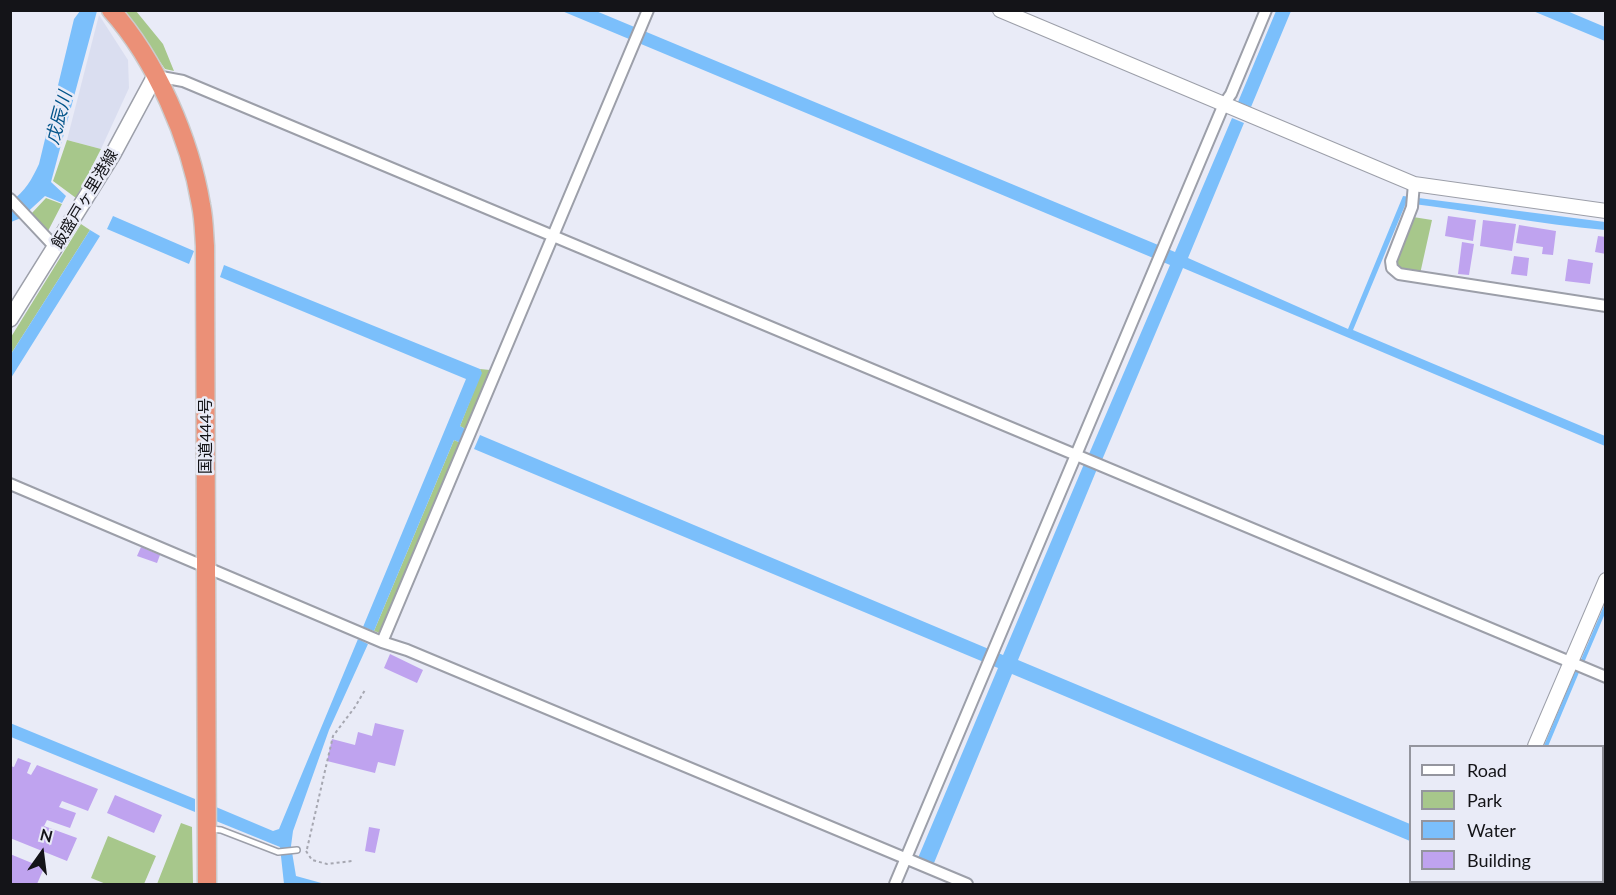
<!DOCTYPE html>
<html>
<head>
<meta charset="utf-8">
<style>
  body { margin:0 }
  #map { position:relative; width:1616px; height:895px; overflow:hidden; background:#e9ebf7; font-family:Lato,sans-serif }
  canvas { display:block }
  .frame { position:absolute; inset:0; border:12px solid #141418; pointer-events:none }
  .legend { position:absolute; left:1409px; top:745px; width:195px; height:138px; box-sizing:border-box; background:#e9ebf7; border:2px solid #94959e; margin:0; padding:8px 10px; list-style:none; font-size:18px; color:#141418 }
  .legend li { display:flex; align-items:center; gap:12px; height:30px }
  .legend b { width:30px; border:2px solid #94959e }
  .north { position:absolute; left:12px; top:823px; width:60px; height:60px; -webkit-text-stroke:4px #e9ebf7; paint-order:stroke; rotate:14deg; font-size:16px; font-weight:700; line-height:24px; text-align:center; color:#141418 }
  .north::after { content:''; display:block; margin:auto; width:21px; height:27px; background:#141418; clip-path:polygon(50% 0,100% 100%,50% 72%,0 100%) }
</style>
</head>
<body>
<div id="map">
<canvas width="1616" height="895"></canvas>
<div class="frame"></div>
<ul class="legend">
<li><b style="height:8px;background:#fff"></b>Road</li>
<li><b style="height:16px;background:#a7c78b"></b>Park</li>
<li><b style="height:16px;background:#7bbffb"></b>Water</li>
<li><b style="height:16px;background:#bfa3ef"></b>Building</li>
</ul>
<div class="north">N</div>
</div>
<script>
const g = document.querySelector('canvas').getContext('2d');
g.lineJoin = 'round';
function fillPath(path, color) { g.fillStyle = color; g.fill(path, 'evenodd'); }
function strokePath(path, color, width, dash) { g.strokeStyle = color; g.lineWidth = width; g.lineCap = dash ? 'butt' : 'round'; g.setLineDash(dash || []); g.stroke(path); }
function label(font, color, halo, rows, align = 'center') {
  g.font = font + ' Lato,"Noto Sans JP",sans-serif'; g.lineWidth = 5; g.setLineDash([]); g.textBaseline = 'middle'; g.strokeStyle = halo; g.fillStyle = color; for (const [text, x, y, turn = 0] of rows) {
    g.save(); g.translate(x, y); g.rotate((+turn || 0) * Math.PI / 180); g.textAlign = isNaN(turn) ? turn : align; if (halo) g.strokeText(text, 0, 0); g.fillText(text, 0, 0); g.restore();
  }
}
fillPath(new Path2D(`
  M99 15 128 60 129 88 101 149 67 140Z`), '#dadef0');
fillPath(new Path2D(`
  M125 11H136L163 44 174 71 165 69Z
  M67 140 101 149 76 198 53 181Z
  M46 198 62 204 48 231 31 214Z
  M1413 217 1432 220 1420 274 1401 272 1394 263Z
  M81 224 90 230 11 354V337Z
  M480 369 490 370 467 430 460 426 481 373Z
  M454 440 461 443 380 633 374 631Z
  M181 823 192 827 193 884H157Z
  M108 836 156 856 144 884H106L91 878Z`), '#a7c78b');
fillPath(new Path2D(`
  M80 11H97L51 182 66 196 62 203 45 196 21 218 11 222V201C25 192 32 179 39 164L74 19Z
  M562 11H596L1175 252 1232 118 1244 123 1188 258 1348 329 1403 196 1605 222V230C1539 224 1473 211 1406 203L1353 330 1605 436V446L1183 268 1102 460 1089 454 1170 265Z
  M1276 11H1291L1251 107 1238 102Z
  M1533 11H1567L1605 27V41Z
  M113 216 194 251 189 264 107 229Z
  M90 230 100 236 11 378V354Z
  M224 265 480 369 482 373 460 426 467 430 461 443 454 440 374 631 363 627 466 379 220 277Z
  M480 435 1003 655 1084 464 1097 469 1018 660 1410 824V841L1012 674 934 863 918 858 998 668 474 449Z
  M358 639 368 644 329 730 293 831 291 846 296 876 325 884H284L280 847 216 821V807L273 831 279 829Z
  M10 723 195 799V812L11 737Z`), '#7bbffb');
strokePath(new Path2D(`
  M1583 660 1606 606
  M1546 746 1577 672
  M1487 884 1489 882`), '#7bbffb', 4);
fillPath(new Path2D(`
  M1448 216 1476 220 1473 241 1445 236Z
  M1483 220 1516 224 1512 251 1480 246Z
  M1519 225 1556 231 1553 255 1542 254 1543 247 1516 243Z
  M1598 236 1606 237V254L1595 252Z
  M1462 242 1474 244 1469 275 1458 274Z
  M1514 256 1529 258 1527 276 1511 274Z
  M1568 259 1593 263 1590 284 1565 281Z
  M141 547 160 555 157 563 137 556Z
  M390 654 423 670 417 683 384 668Z
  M375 723 404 730 395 766 378 762 375 773 327 761 332 739 355 745 358 732 372 736Z
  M18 758 31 763 27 773 31 775 37 765 98 789 88 811 62 801 59 807 76 813 70 828 47 820 44 826 77 838 67 861 10 838V766L14 767Z
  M115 795 162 815 154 833 107 813Z
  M369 827 380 829 375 853 365 851Z
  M10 854 44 868 37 884H10Z`), '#bfa3ef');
const service = new Path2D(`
  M210 829 221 830 278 852 297 850`);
const minor = new Path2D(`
  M156 76 183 81 1606 677
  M1414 184 1412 207 1391 261 1392 268 1399 274 1606 306
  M10 199 56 248
  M10 484 382 642 648 10
  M382 642 407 650 967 884
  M895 884 1224 104 1231 94 1266 10`);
const tertiary = new Path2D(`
  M1000 10 1414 184 1606 211
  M1535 746 1606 580
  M1476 884 1477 882`);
const secondary = new Path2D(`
  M10 319 113 154 155 76`);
const trunk = new Path2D(`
  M111 10C156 60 190 139 201 205 204 219 204 233 205 246L207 884`);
strokePath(service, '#9c9fa9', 8);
strokePath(minor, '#9c9fa9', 14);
strokePath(tertiary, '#9c9fa9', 16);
strokePath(secondary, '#9c9fa9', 18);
strokePath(trunk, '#cbcbcc', 21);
strokePath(new Path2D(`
  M307 849 333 736 355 707 365 690
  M306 851 312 860 327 864 352 861`), '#a6a7b1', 2, [3, 3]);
strokePath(service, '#fff', 5);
strokePath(minor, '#fff', 10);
strokePath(tertiary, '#fff', 14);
strokePath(secondary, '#fff', 15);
strokePath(trunk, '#eb9077', 18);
label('16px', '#141418', '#e9ebf7', [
  ["飯盛戸ヶ里港線",85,199,-59],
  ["国道444号",206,436,-90]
]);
label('italic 18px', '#02548a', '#e9ebf7', [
  ["戊辰川",59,118,-75]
]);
</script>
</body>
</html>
